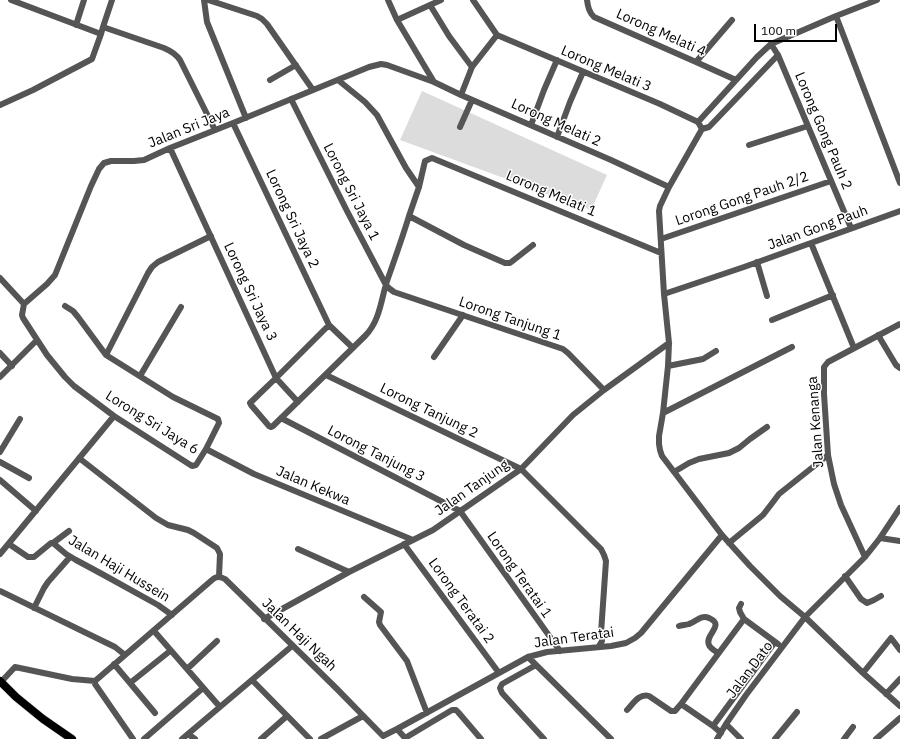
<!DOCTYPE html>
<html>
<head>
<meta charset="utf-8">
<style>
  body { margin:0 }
  #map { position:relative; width:900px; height:739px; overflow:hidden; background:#fff; font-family:"IBM Plex Sans",sans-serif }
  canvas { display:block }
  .scale { position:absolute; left:754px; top:24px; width:83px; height:18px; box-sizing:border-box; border:2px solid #000; border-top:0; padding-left:5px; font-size:12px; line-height:14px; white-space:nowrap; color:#000; -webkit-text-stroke:3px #fff; paint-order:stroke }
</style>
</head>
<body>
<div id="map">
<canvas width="900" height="739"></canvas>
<div class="scale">100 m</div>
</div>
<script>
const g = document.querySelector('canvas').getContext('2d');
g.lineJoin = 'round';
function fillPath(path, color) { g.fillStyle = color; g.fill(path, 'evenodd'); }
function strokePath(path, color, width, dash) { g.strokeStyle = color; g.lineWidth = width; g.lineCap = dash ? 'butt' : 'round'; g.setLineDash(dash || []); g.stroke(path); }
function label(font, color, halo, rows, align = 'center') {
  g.font = font + ' "IBM Plex Sans",sans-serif'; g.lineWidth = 3; g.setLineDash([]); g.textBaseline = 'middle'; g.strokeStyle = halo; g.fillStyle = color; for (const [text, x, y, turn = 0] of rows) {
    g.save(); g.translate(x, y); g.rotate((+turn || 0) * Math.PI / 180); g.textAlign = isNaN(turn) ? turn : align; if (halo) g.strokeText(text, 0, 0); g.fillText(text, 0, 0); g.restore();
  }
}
fillPath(new Path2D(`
  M422 91 607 175 591 210 400 140Z`), '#dcdcdc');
const major = new Path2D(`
  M0 681 16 697 43 719 72 739`);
strokePath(major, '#dbdbdb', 9);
strokePath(new Path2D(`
  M11 0 101 34 103 27 164 48C171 51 176 54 180 60L215 130
  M204 0 207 22 246 118
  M208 0 257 16 262 19 267 24 313 90
  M388 0 397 20 434 82
  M473 0 497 35
  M587 0C588 7 589 12 594 17L696 62 736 80
  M430 5 449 36 472 67
  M836 16 900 183
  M397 20 441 0
  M76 25 84 0
  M103 27 112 0
  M497 35 660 104 698 122 702 129
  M771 44 778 55 851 228
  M696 62 732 20
  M270 80 296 65
  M338 80 365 102 377 115 406 168 419 187
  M461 95 472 67 497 35
  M291 99 347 211 386 285 390 289 394 292 563 349 568 353 604 390
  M0 105 33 90 92 59 101 34
  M698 122 757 57 771 44 836 16 877 0
  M233 123 329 325 353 348
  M531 125 544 90 557 60
  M460 127 472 100
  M702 129 669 187 660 206 659 211 664 294 669 343 668 366 663 413 659 436V444L660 450 662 456 722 535 750 566 780 596 805 617 863 673 900 706
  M702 129 709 127 778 55
  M557 137 570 102 583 72
  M749 145 808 126
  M170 148 276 378 298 402
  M661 239 831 181
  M811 243 854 348
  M533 245 510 263H505L464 245 409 216 419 187 425 161 432 158 661 253
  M757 262 767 296
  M0 278 24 304
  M664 294 744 267 900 211
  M24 304 47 284 55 275 91 186 99 169 104 163 111 161H134L144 160 170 148 233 123 369 67 381 64 387 65 434 82 461 95 611 160 669 187
  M24 304 22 315 23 318 47 355 65 377 74 386 114 416 192 466 196 465 206 449 219 423 218 419 173 397 106 355 78 317 73 311 65 306
  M772 320 833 295
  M329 325 276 378 250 403 251 405 269 426 271 427 273 426 365 336C379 322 381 302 386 284 394 261 402 239 409 216
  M878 335 896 365 900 368
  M0 353 12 366
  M106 355 148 273 152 267 158 262 211 236
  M434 357 463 315
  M668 366 703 359 716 351
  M326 375 521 469 601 549 604 555 606 561 601 633 602 641 599 646
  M140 376 181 307
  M0 377 37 340
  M663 413 792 347
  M281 418 460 511 560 651
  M206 449 254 474 413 540
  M0 452 20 419
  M79 458 156 518 168 525 188 530 194 533 217 548 220 554 219 577
  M0 462 29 478
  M674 472 689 463 699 459 729 453 739 448 750 439 767 427
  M0 480 36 511
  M880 538 900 508
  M53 543 66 554 76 560 102 574 158 605 172 615
  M729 543 763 515 773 502 779 494 828 455
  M9 544 28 557H34L51 543H53L69 531
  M404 544 499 673
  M298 549 349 572
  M0 554 114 416
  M865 557 841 505 834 484 828 455 824 394V367L828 362 900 324
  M845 576 861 599 867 603 874 600 881 596
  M0 591 115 647 125 655
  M364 597 381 612 379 622 380 625 407 661 427 713
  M741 604 739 608 740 612 744 619 778 644
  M34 608 44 588 48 582 70 557
  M264 619 349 572 433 530 521 469 573 415 604 390 669 343
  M679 626C682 625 686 625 689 624 696 622 701 614 709 618 726 625 704 635 709 645 710 648 715 651 718 653
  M154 631 220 707
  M528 657 611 739
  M114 664 130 683 170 651
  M536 665 502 684 500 688 502 693 544 739
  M187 669 217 641
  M863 673 891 638 900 650
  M252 680 310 739
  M1 682 15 667 72 679 95 681
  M130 683 155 713
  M886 694 900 679
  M627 710C633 704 639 693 649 696L671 711H675L681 704
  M726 724 741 739
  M713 726 681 704 744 619
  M397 729 528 657 547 652 611 646 626 643 635 638 641 633 722 535
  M721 733 713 726 775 642
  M188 734 195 739
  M405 738 452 710H456L458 712 481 739
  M133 739 95 684V681L212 580C216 576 220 576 225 579L337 689 383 736 397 729 406 739
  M144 739 203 688
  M182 739 292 646
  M261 739 287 716
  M321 739 363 716
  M717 739 726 724 746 695 805 617 865 557 880 538 900 541
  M775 739 797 712
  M844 739 853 727
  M876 739 900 718`), '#555', 6);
strokePath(major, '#000', 8);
label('14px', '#000', '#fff', [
  ["Lorong Melati 4",661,33,24],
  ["Lorong Melati 3",606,69,23],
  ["Lorong Melati 2",556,123,24],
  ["Jalan Sri Jaya",189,128,-22],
  ["Lorong Gong Pauh 2",823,131,67],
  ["Lorong Sri Jaya 1",351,192,63],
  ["Lorong Melati 1",551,194,23],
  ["Lorong Gong Pauh 2/2",742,199,-19],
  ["Lorong Sri Jaya 2",292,219,65],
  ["Jalan Gong Pauh",818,228,-20],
  ["Lorong Sri Jaya 3",250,292,65],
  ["Lorong Tanjung 1",510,319,19],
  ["Lorong Tanjung 2",429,411,26],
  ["Jalan Kenanga",816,422,-94],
  ["Lorong Sri Jaya 6",152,423,32],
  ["Lorong Tanjung 3",376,454,27],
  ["Jalan Kekwa",313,486,23],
  ["Jalan Tanjung",472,488,-35],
  ["Jalan Haji Hussein",119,569,31],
  ["Lorong Teratai 1",519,575,55],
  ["Lorong Teratai 2",461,601,54],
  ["Jalan Haji Ngah",299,635,44],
  ["Jalan Teratai",574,638,-8],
  ["Jalan Dato",750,670,-53]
]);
</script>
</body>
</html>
